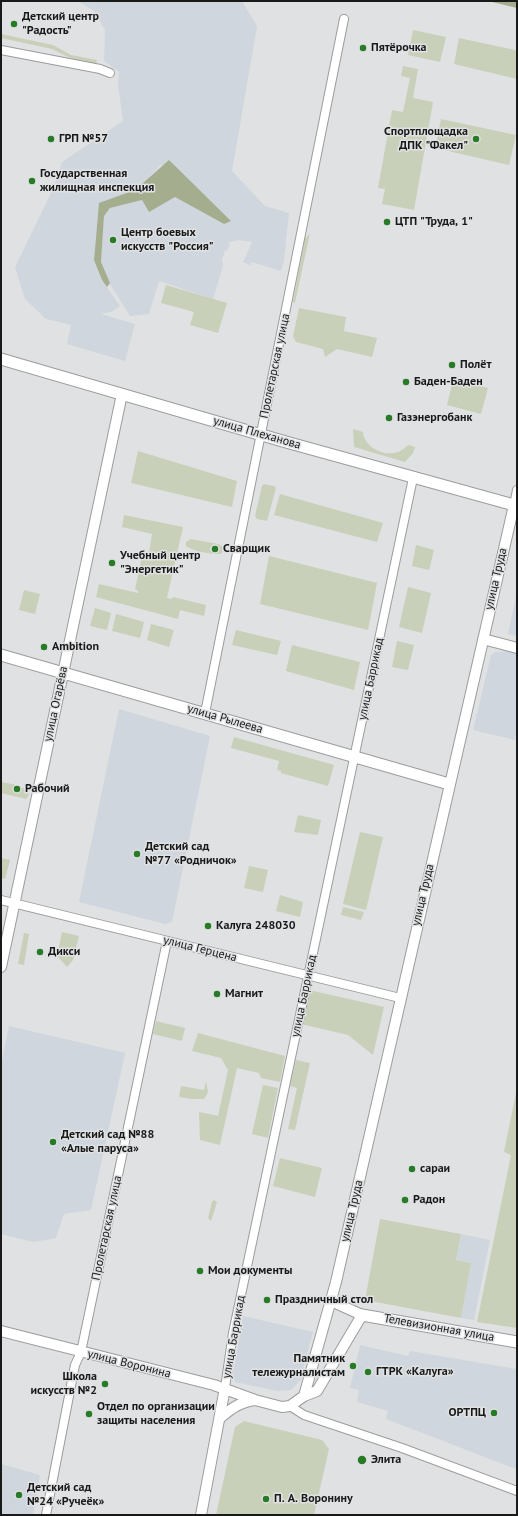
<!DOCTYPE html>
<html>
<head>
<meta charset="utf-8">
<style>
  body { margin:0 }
  #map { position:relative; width:518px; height:1516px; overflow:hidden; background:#e0e1e2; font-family:"PT Sans",sans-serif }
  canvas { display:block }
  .frame { position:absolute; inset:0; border:2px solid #19191a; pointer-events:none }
</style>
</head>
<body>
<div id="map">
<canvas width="518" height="1516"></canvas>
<div class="frame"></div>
</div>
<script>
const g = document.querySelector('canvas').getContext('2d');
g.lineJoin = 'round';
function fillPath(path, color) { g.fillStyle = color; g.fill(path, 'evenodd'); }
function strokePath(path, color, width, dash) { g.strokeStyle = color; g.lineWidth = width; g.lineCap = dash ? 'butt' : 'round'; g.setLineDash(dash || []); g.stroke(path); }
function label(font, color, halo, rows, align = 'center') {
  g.font = font + ' "PT Sans",sans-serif'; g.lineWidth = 3; g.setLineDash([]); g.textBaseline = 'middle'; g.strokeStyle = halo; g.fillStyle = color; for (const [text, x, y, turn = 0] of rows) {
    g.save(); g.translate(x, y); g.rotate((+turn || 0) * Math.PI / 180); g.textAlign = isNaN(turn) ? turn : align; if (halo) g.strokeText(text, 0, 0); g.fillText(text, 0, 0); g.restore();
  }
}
fillPath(new Path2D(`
  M78 1H242L257 26 232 171 265 206 289 213 284 260 281 271 252 262 250 265 243 262 252 242 239 240 228 242 230 244 227 251 225 250 222 260 223 266 213 299 159 281 149 314 130 316 105 276 101 262 104 216 110 208 142 200 149 211 175 197 224 224 161 165 136 190 99 204 94 260 102 280 120 306 113 311 101 314 135 324 125 361 67 344 71 325 46 319 25 299 15 267 53 189 62 162 123 121 118 85 119 72 104 61 105 30 94 11Z
  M517 592V636L508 634Z
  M505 651 517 653V727L515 740 473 730 491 655 496 652Z
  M119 709 210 736 172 922 165 924 79 902Z
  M9 1026 125 1053 91 1210 64 1214 56 1238 33 1242 1 1234V1066Z
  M461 1234 490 1240 474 1320 461 1318 471 1263 456 1260Z
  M243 1316 313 1332 300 1381 291 1390 277 1391 235 1382 233 1374Z
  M360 1345 408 1356 410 1351 517 1369 516 1469 386 1419 388 1411 357 1402 359 1390 350 1388Z
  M1 1464 40 1475 33 1515H1Z`), '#cfd6dd');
fillPath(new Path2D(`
  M413 30 446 37 440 62 408 55Z
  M1 34 53 45 71 55 97 60 96 64 70 58 52 49 1 38Z
  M459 38 515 50 517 53V79L454 64Z
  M403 66 418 69 413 98 433 102 414 210 382 204 385 189 378 188 392 110 403 112 410 78 401 76Z
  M441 119 516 135 509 165 435 148Z
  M310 233 295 303 293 302 305 239Z
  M166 285 227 303 218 333 190 325 194 312 161 303Z
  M299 308 346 317 344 331 377 338 372 357 337 349 325 357 323 349 296 342 293 336Z
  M453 380 488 388 481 414 447 405Z
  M353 429 363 432C364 447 384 457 398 452 402 451 405 447 409 445L415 447 413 453 405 462 354 447Z
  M138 451 237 481 232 507 131 483Z
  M264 484 274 486 276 488 267 521 257 519 255 516 262 486Z
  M280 494 383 523 377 542 274 515Z
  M124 515 183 527 167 598 172 599 173 597 206 605 204 616 180 610 178 619 96 597 99 584 138 593V591L135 589 143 552 149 553 152 534 122 527Z
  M191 539 218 544 222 546 223 550 221 554C210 554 195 552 186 546V542Z
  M416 545 434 550 429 570 412 566Z
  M269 556 377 583 368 630 260 604Z
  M408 587 431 593 422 633 399 627Z
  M24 590 40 594 35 614 19 610Z
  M95 608 111 613 107 630 90 626Z
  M116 614 144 622 140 638 112 631Z
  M151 624 174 630 169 647 147 640Z
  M236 630 281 641 277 655 232 645Z
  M397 641 414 645 408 670 392 667Z
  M292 645 360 662 354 690 286 671Z
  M234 737 334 765 328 786 281 773V771L277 770 279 761 231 748Z
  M1 782C10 784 26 785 29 795L26 799 1 793Z
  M298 815 321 820 318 835 294 832Z
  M360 832 383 837 366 910 343 904Z
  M1 858 10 860 5 879 1 878Z
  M249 866 268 870 263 892 244 888Z
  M280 895 303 902 300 917 276 911Z
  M343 907 364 912 361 920 341 915Z
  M62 932 79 936 73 960 67 967 57 956Z
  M24 933 29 934 24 965 18 964Z
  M309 990 384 1007 373 1055 348 1035 301 1024Z
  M156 1021 185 1028 182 1041 153 1034Z
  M198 1033 285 1056 280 1082 261 1078 259 1073 237 1068 220 1145 200 1140 199 1112 218 1116 228 1070 221 1058 192 1051Z
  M296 1060 310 1063 295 1130 288 1129 297 1088 290 1086Z
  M206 1081 208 1092 204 1099H192L179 1097 181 1086 204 1090Z
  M263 1085 278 1088 268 1138 252 1134Z
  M517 1088V1328L477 1322 511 1155 504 1152Z
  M280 1158 322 1168 315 1197 273 1186Z
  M214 1200 217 1202 211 1221 208 1218 212 1202Z
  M380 1219 461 1234 456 1260 471 1263 461 1318 365 1300Z
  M244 1421 322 1440 329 1449 314 1515H216L235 1427Z`), '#c9d0b9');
fillPath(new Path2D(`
  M488 1H517V8Z
  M169 160 231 221 224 224 175 197 149 212 142 200 110 208 104 216 101 262 110 283 107 287 102 280 94 260 99 203 135 190Z`), '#a4ae8e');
const minor = new Path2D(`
  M1 50 100 69 110 73
  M514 505 517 490
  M205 713 344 19
  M1 900 400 998
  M225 1388 233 1333 413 478
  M290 1406 304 1415 402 1448 517 1491
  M46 1515 75 1365 81 1352 167 941`);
const tertiary = new Path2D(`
  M483 639 517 648
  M1 967 122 394
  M1 1331 214 1385 255 1400 282 1407 290 1406 304 1396 317 1391 362 1315 331 1301
  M304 1396 336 1282 514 505
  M220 1418C232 1408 240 1402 255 1400
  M201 1515 225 1388`);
const secondary = new Path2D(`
  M1 359 286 442 514 505
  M1 655 449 784
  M362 1315 517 1342`);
strokePath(minor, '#9b9c9d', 10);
strokePath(tertiary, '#9b9c9d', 12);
strokePath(secondary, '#9b9c9d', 13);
strokePath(minor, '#fff', 8);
strokePath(tertiary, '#fff', 10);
strokePath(secondary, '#fff', 11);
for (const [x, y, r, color] of [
  [14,24,4,"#277b27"],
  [363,48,4,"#277b27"],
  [51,139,4,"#277b27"],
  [476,139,4,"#277b27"],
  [32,181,4,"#277b27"],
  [387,222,4,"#277b27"],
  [113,240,4,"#277b27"],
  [452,365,4,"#277b27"],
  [406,382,4,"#277b27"],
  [389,418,4,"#277b27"],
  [215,549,4,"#277b27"],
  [112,563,4,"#277b27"],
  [44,647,4,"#277b27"],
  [17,789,4,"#277b27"],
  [137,854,4,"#277b27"],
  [208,926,4,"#277b27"],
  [40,952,4,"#277b27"],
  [217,994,4,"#277b27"],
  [53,1142,4,"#277b27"],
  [412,1169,4,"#277b27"],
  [405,1200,4,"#277b27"],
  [200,1271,4,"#277b27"],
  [267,1300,4,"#277b27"],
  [353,1366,4,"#277b27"],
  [368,1372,4,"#277b27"],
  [105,1384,4,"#277b27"],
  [494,1413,4,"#277b27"],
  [89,1414,4,"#277b27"],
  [362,1460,5,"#277b27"],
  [19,1495,4,"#277b27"],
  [266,1499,4,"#277b27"]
]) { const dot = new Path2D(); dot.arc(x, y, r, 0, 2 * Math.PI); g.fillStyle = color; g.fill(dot); strokePath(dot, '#e0e1e2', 1.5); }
label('bold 12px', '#19191a', '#e0e1e2', [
  ["Детский центр",22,17],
  ["\"Радость\"",22,31],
  ["Пятёрочка",371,48],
  ["Спортплощадка",468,132,"right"],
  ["ДПК \"Факел\"",468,146,"right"],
  ["ГРП №57",59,139],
  ["Государственная",40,174],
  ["жилищная инспекция",40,188],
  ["ЦТП \"Труда, 1\"",395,222],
  ["Центр боевых",121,233],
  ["искусств \"Россия\"",121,247],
  ["Полёт",460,365],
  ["Баден-Баден",414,382],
  ["Газэнергобанк",397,418],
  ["Сварщик",223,549],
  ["Учебный центр",120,556],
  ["\"Энергетик\"",120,570],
  ["Ambition",52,647],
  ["Рабочий",25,789],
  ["Детский сад",145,847],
  ["№77 «Родничок»",145,861],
  ["Калуга 248030",216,926],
  ["Дикси",48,952],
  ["Магнит",225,994],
  ["Детский сад №88",61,1135],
  ["«Алые паруса»",61,1149],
  ["сараи",420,1169],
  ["Радон",413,1200],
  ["Мои документы",208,1271],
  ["Праздничный стол",275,1300],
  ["Памятник",345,1359,"right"],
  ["тележурналистам",345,1373,"right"],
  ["ГТРК «Калуга»",376,1372],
  ["Школа",97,1377,"right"],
  ["искусств №2",97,1391,"right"],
  ["Отдел по организации",97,1407],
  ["защиты населения",97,1421],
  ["ОРТПЦ",486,1413,"right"],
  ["Элита",371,1460],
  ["Детский сад",27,1488],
  ["№24 «Ручеёк»",27,1502],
  ["П. А. Воронину",274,1499]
], 'left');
label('12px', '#19191a', '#e0e1e2', [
  ["Пролетарская улица",275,366,-78],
  ["улица Плеханова",257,433,16],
  ["улица Труда",496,579,-77],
  ["улица Баррикад",371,679,-78],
  ["улица Огарёва",56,704,-78],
  ["улица Рылеева",225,719,16],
  ["улица Труда",423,895,-77],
  ["улица Герцена",200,949,14],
  ["улица Баррикад",304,996,-78],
  ["улица Труда",352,1211,-77],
  ["Пролетарская улица",107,1228,-78],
  ["Телевизионная улица",439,1328,10],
  ["улица Баррикад",234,1337,-80],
  ["улица Воронина",129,1364,14]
]);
</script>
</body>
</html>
